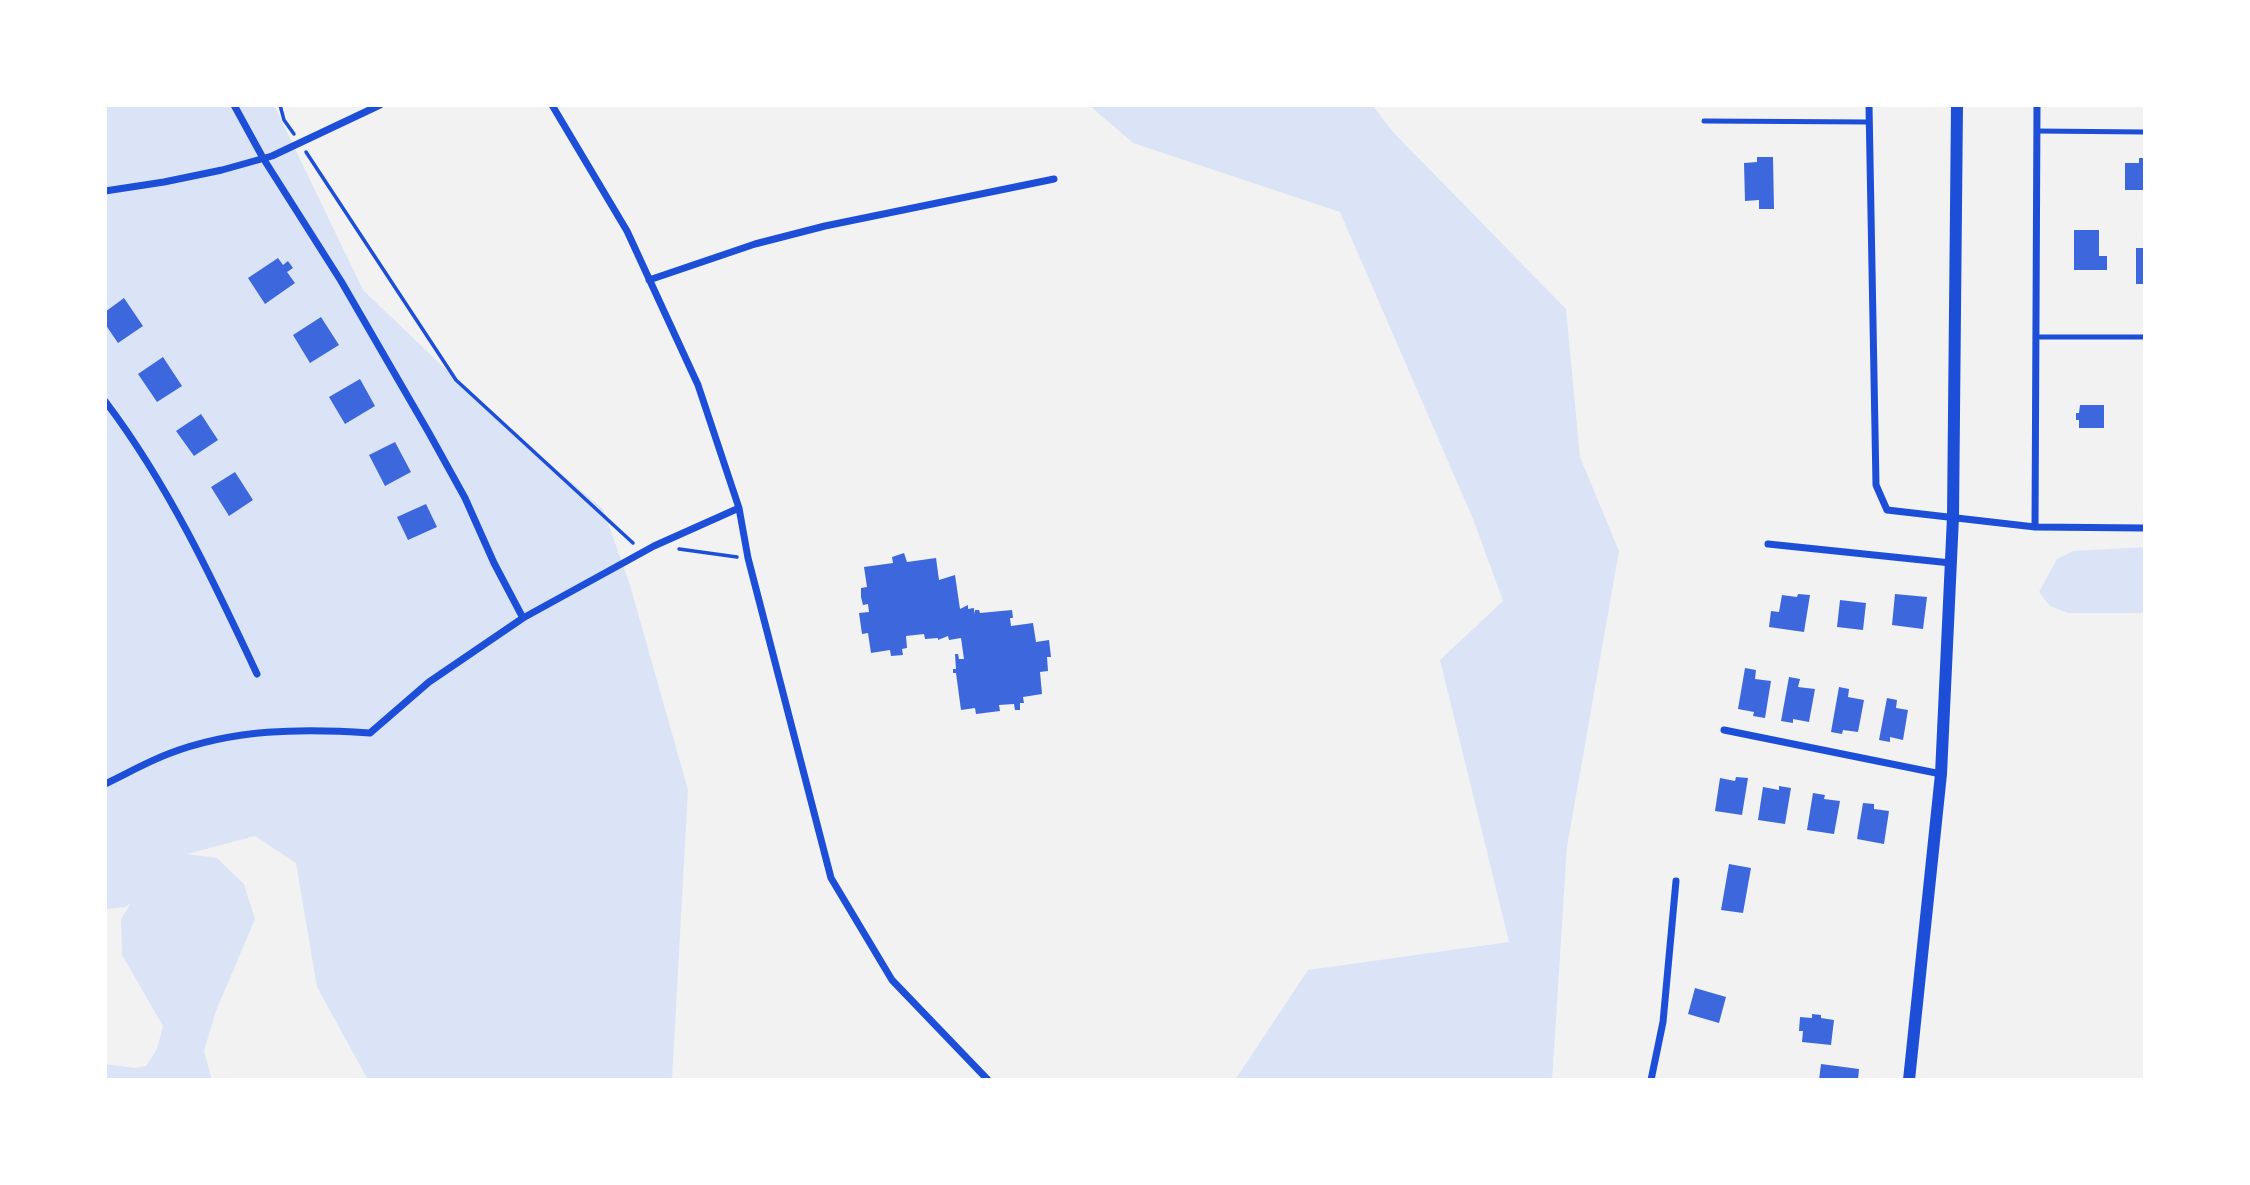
<!DOCTYPE html>
<html>
<head>
<meta charset="utf-8">
<style>
  body { margin:0 }
  #map { position:relative; width:2250px; height:1185px; overflow:hidden; background:#f2f2f2; font-family:Lato,sans-serif }
  canvas { display:block }
  .frame { position:absolute; inset:0; border:107px solid #fff; pointer-events:none }
</style>
</head>
<body>
<div id="map">
<canvas width="2250" height="1185"></canvas>
<div class="frame"></div>
</div>
<script>
const g = document.querySelector('canvas').getContext('2d');
g.lineJoin = 'round';
function fillPath(path, color) { g.fillStyle = color; g.fill(path, 'evenodd'); }
function strokePath(path, color, width, dash) { g.strokeStyle = color; g.lineWidth = width; g.lineCap = dash ? 'butt' : 'round'; g.setLineDash(dash || []); g.stroke(path); }
fillPath(new Path2D(`
  M105 105H274L363 290 505 426 603 509 630 585 688 790 672 1080H368L317 987 296 863 255 836 187 854 217 858 244 884 255 919 216 1011 204 1051 212 1080H105V1064L135 1068 146 1066 157 1049 163 1026 122 955 121 919 131 903 125 907 105 909Z
  M1089 105H1372L1394 133 1566 309 1580 457 1619 551 1567 847 1552 1080H1235L1308 970 1509 942 1440 660 1503 601 1473 519 1340 212 1133 143Z
  M2145 547V613H2068L2050 606 2039 592 2057 559 2073 551Z`), '#dbe4f7');
fillPath(new Path2D(`
  M1757 157H1773L1774 209H1759V200L1745 201 1744 163 1757 162Z
  M2139 158H2145V190H2125V163H2139Z
  M2074 230H2099V256H2107V270H2074Z
  M2136 248H2145V284H2136Z
  M278 258 283 265 288 261 293 268 287 272 295 283 265 304 248 278Z
  M124 298 143 326 118 343 105 324V312Z
  M321 317 339 345 310 363 293 335Z
  M163 357 182 386 157 402 138 374Z
  M360 379 375 406 345 424 329 397Z
  M2080 405H2104V428H2079V420H2076V413H2079Z
  M201 414 218 440 194 456 176 431Z
  M395 442 411 472 385 486 369 455Z
  M235 472 253 500 229 516 211 487Z
  M426 504 437 527 408 540 397 517Z
  M904 553 907 562 936 558 939 580 955 575 960 609 968 605V609L974 608V614L975 610H979L980 613 1012 610 1013 618H1010L1011 626 1033 623 1036 642 1049 640 1051 657H1047L1048 671 1040 672 1042 694 1023 697 1024 703H1020V710H1015L1014 704 999 705 1000 711 976 714 975 708 961 710 956 673H953V669H956L955 654H958L959 659H964L961 638 949 640 948 636 938 640V638L925 639 924 634 906 636 907 648 902 649 903 655 891 656 890 650 871 653 868 633 862 634 859 613 869 612 868 604 863 605 861 597V588L867 587 864 567 893 563 892 557Z
  M1798 594 1810 595 1804 632 1769 627 1771 611 1779 612 1782 595 1797 597Z
  M1895 594 1927 597 1923 629 1892 625Z
  M1840 600 1866 603 1863 630 1837 627Z
  M1745 668 1756 670 1755 679 1771 681 1765 718 1753 716 1754 712 1738 709Z
  M1789 677 1800 679 1798 687 1815 689 1809 722 1793 719V723L1781 721Z
  M1839 687 1849 689 1848 697 1864 700 1858 732 1843 730 1842 734 1831 732Z
  M1887 698 1897 700 1896 708 1908 710 1903 740 1890 737V742L1879 740Z
  M1736 777 1748 778 1742 815 1715 811 1720 778 1735 781Z
  M1779 786 1791 788 1785 824 1758 820 1763 787 1779 790Z
  M1813 793 1825 795 1824 799 1840 801 1834 834 1807 830Z
  M1863 803 1874 804V809L1889 811 1884 844 1857 839Z
  M1729 864 1751 868 1743 913 1721 910Z
  M1695 988 1726 997 1719 1023 1688 1014Z
  M1812 1014 1821 1015V1018L1834 1020 1831 1045 1802 1042 1803 1031H1799L1800 1017 1812 1018Z
  M1821 1064 1859 1069 1858 1080H1819Z`), '#3d67dc');
strokePath(new Path2D(`
  M280 105 284 120 294 134
  M306 152 456 380 633 543
  M679 549 737 557`), '#1d4ed8', 3.5);
strokePath(new Path2D(`
  M1704 121 1869 122
  M2037 131 2145 132
  M2036 337H2145`), '#1d4ed8', 5);
strokePath(new Path2D(`
  M234 105 263 158 341 281 429 433 465 498 494 563 523 618
  M552 105 627 231 698 385 739 508 748 558 831 878 892 980 988 1080
  M1869 105 1876 485 1887 510 2035 527 2145 528
  M105 191 164 182 222 170 272 156 380 105
  M649 280 755 244 825 226 1054 179
  M105 401C168 484 213 580 257 674
  M2035 527 2037 105
  M1768 544 1951 563
  M1724 730 1941 774
  M105 784C126 774 147 762 168 754 232 729 302 728 370 733L429 682 523 618 654 546 739 508
  M1651 1080 1663 1022 1676 881`), '#1d4ed8', 7);
strokePath(new Path2D(`
  M1909 1080 1941 774 1953 517 1957 105`), '#1d4ed8', 12);
</script>
</body>
</html>
